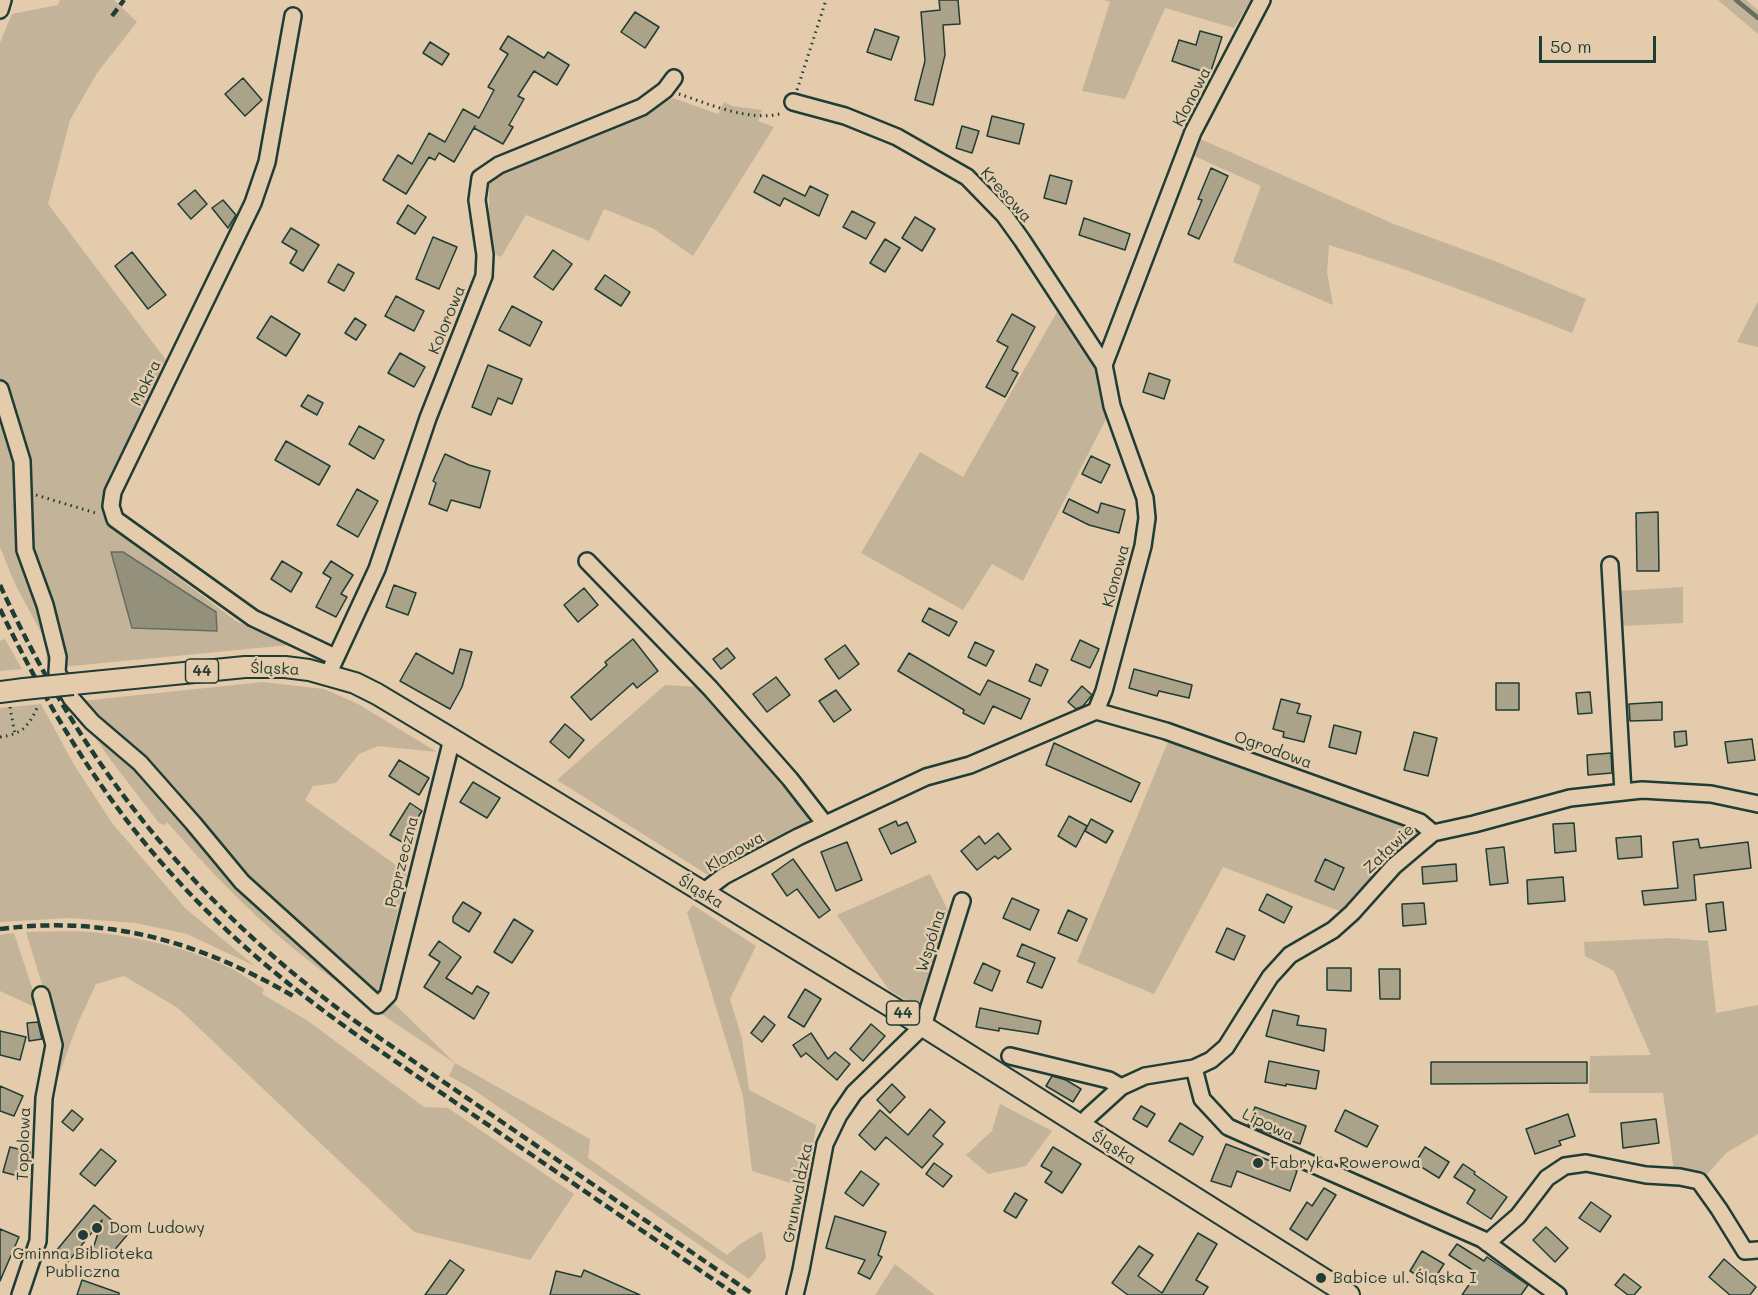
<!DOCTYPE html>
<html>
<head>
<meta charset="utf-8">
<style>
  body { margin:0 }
  #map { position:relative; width:1758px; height:1295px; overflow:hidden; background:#e3cbac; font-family:Mali,sans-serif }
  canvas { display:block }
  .scale { position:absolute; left:1539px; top:36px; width:117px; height:27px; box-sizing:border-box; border:3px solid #1f3d34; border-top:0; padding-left:8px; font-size:18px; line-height:21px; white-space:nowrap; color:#1f3d34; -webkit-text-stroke:4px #e3cbac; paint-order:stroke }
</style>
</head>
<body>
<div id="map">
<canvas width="1758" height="1295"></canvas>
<div class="scale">50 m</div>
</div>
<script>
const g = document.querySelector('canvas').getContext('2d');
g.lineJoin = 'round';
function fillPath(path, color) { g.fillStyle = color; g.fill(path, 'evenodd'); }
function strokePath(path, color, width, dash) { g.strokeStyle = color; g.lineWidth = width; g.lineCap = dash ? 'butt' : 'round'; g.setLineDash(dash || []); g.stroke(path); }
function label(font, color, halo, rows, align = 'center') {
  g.font = font + ' Mali,sans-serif'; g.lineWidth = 5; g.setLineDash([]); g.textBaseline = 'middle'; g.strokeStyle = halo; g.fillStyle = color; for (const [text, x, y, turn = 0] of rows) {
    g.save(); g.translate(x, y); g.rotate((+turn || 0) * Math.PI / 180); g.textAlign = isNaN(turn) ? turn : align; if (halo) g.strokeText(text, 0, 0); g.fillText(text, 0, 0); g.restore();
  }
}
fillPath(new Path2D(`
  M60 0H114L137 22 97 73 70 120 48 204 169 364 109 480 105 507 118 533 236 621 289 645 51 668 46 659 47 654 51 651 15 584 0 547V43L12 14 58 5Z
  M1105 0H1251L1234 28 1165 8 1125 99 1082 91 1110 2Z
  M1718 0H1746L1758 10V34Z
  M673 98 718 114 724 102 732 106 762 110 758 121 774 127 693 256 654 229 604 209 589 241 526 215 501 257 489 251V182L510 168 622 124Z
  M1198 138 1394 224 1497 262 1586 299 1572 333C1492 301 1412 270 1329 245L1327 272 1333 305 1233 262 1261 186 1192 155Z
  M1758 301V347L1737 342Z
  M1057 312 1097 363 1109 413 1023 581 992 564 963 610 861 553 920 452 963 477Z
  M1683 587V623L1623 626 1620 591Z
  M5 639 22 669 0 671V641Z
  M263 682 324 689 358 704 437 752 378 746 359 754 336 783 313 786 305 800 407 873 379 989 455 1063 590 1139 588 1158 727 1255 740 1244 762 1231 766 1258 749 1279 471 1088 449 1076 455 1063C400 1027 345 990 294 949 248 911 206 867 167 822L164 825 159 823 107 755 72 702Z
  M665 685 699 687 808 811V825L708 875 557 780Z
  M41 704 73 763 112 823 185 908 255 966 187 934 136 923 69 918 0 922V708Z
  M1170 737 1422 829 1417 838 1381 868 1342 912 1223 867 1154 994 1077 962Z
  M930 874 958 931 939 998 935 1017 889 990 837 915Z
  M693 905 756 946 730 999 742 1039 749 1090 816 1125 807 1188 752 1171 743 1096 687 912Z
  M75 931C127 934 180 945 228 967 241 973 252 982 264 989L262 994 308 1021 424 1107 448 1108 574 1194 530 1260 414 1232 178 1008 124 976 96 984 78 1023 54 1088 60 1043 26 932Z
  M14 933 39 1009 0 991V935Z
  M1671 938 1708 941 1716 1013 1758 1005V1134L1726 1153 1704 1178 1674 1171 1663 1093H1589L1590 1056 1651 1055 1614 971 1585 956 1584 942Z
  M1000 1104 1052 1131 1026 1166 988 1174 966 1155 992 1131Z
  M895 1264 935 1295H875Z`), '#c3b399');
const water = new Path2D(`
  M111 552H123L216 612 217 631 132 628Z`);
fillPath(water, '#93917b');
strokePath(water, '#656f5f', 1.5);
strokePath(new Path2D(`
  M1736 0 1758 18`), '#656f5f', 4.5);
const building = new Path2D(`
  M939 0H958L960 24 943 25 945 55 933 105 915 100 925 61 921 12 940 10Z
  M635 12 659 27 645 48 621 32Z
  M875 29 899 37 891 60 867 52Z
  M1200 31 1222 37 1210 74 1172 61 1179 40 1196 45Z
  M508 36 544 58 548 52 569 65 557 85 534 71 518 96 524 99 509 125 513 127 503 144 474 128 475 126 454 162 439 153 435 160 429 157 406 194 383 180 398 155 412 164 429 133 445 142 463 109 479 118 494 90 488 87 508 54 500 49Z
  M430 42 449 54 442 65 423 53Z
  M243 78 262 100 245 116 225 94Z
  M992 116 1024 124 1019 144 987 136Z
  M962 126 979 131 972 153 956 148Z
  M1211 168 1228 176 1199 239 1188 234 1202 200 1198 199Z
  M763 175 805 196 810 186 828 195 819 216 784 198 780 206 754 192Z
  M1050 175 1072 181 1066 204 1044 198Z
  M195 190 207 204 191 219 178 204Z
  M223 200 236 215 228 228 212 208Z
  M408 205 426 217 415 234 397 223Z
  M852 211 875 223 866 239 843 227Z
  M915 217 935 229 922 251 902 238Z
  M1084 218 1130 234 1125 250 1079 235Z
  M291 228 319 245 303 271 290 263 297 251 282 242Z
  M433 237 457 247 439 289 416 279Z
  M885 239 900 248 885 272 870 263Z
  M553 250 572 264 553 290 534 277Z
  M132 252 166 295 148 309 115 266Z
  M338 264 354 273 344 291 328 282Z
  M605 275 630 292 621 306 595 289Z
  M396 296 424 311 414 331 385 316Z
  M512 306 542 322 530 346 499 330Z
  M1012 314 1035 327 1012 370 1018 373 1005 397 986 387 1008 347 997 341Z
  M271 316 300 334 286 356 257 338Z
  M355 318 366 325 356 340 345 333Z
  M400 353 425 367 414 387 388 373Z
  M488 365 522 379 512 404 498 398 491 415 472 407Z
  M1149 373 1170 380 1164 399 1143 392Z
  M308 395 323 403 317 415 301 406Z
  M359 426 384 440 374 459 349 444Z
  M286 441 330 466 319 485 275 460Z
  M445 454 469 465 490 471 480 508 451 500 447 511 429 504 436 483 433 481Z
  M1091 456 1110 465 1101 483 1082 474Z
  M357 489 378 501 358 537 337 525Z
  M1069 499 1098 513 1101 503 1125 510 1119 533 1089 525 1063 512Z
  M1658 512 1659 571H1637L1636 513Z
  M282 561 302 573 291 592 271 579Z
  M331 561 353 575 341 594 347 597 336 617 316 607 331 578 323 573Z
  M394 585 416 593 408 615 386 607Z
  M584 588 598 605 578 622 564 605Z
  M929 608 957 622 949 636 922 621Z
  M633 639 658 671 637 688 633 683 591 720 571 697 607 665 605 662Z
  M1080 640 1099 649 1090 668 1071 660Z
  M975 642 994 651 986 666 968 657Z
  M845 645 859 664 839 679 825 659Z
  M727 648 735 658 721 669 713 659Z
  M460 649 472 652 462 687 450 709 400 681 416 653 453 674Z
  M909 653 980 695 988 680 1030 699 1021 719 993 706 984 724 963 713 964 710 898 671Z
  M1036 664 1048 670 1041 686 1029 681Z
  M1134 669 1192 685 1189 698 1159 691 1157 696 1129 688Z
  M776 677 790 695 767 712 753 694Z
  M1496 683H1519V710H1496Z
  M1082 686 1092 695 1083 706 1076 709 1068 702Z
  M836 690 851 710 834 722 819 701Z
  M1590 692 1592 713 1578 714 1576 693Z
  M1281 699 1300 704 1297 713 1311 716 1304 742 1283 737 1284 732 1273 729Z
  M1662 702V720L1630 721 1629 704Z
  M565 724 584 740 569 758 550 742Z
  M1334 725 1361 732 1356 754 1329 747Z
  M1686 731 1687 745 1675 747 1674 732Z
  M1414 732 1437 738 1428 776 1404 770Z
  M1752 739 1755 760 1728 763 1725 742Z
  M1054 743 1140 783 1131 802 1046 765Z
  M1611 753 1612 773 1588 775 1587 755Z
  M399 760 429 778 419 795 389 776Z
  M473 782 500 798 487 818 460 802Z
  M410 803 422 811 402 842 390 835Z
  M1069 816 1087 826 1076 847 1058 836Z
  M1091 819 1113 831 1106 843 1085 831Z
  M896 821 898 826 907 822 916 842 891 854 879 829Z
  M1574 823 1576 851 1555 853 1553 824Z
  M998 833 1011 849 998 859 995 856 977 870 961 851 979 836 985 844Z
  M1641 836 1642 857 1618 859 1616 838Z
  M1698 839 1700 848 1748 842 1751 868 1694 875 1696 900 1644 905 1642 891 1678 888 1673 842Z
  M847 842 862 880 836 891 821 852Z
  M1504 847 1508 883 1490 885 1486 849Z
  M793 859 830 910 819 918 797 889 787 896 772 874Z
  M1325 859 1344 868 1334 890 1315 881Z
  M1456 864 1457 881 1423 884 1422 867Z
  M1563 877 1565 901 1528 904 1527 880Z
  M1267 894 1292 907 1284 923 1259 910Z
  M1012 898 1039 910 1030 930 1003 918Z
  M463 902 481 913 469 932 453 922V917Z
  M1723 902 1726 930 1709 932 1706 904Z
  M1424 903 1426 924 1403 926 1402 904Z
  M1068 910 1087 919 1077 941 1058 933Z
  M514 919 533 931 512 963 494 952Z
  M1227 928 1245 936 1234 960 1216 952Z
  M439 941 461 957 446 978 472 994 477 986 489 993 474 1019 424 987 440 962 429 955Z
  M1022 944 1055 958 1042 988 1027 982 1035 963 1017 956Z
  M983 963 1000 971 992 991 974 983Z
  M1327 968H1351V991L1327 990Z
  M1379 969H1400V999H1380Z
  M805 989 821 999 804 1027 788 1017Z
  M980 1008 1041 1021 1038 1034 999 1028V1031L976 1027Z
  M1273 1010 1299 1016 1297 1025 1326 1029 1324 1051 1266 1036Z
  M764 1016 775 1025 762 1042 751 1033Z
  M38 1022 42 1039 29 1041 27 1023Z
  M871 1024 885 1036 863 1061 850 1049Z
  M0 1031 26 1037 20 1060 0 1055Z
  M811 1033 828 1059 835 1052 850 1064 837 1080 806 1053 801 1057 793 1045Z
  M1269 1061 1319 1071 1316 1089 1286 1084V1086L1265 1082Z
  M1431 1062H1587V1083L1431 1084Z
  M1052 1076 1066 1080 1081 1089 1073 1102 1046 1086Z
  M892 1084 905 1097 890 1113 877 1100Z
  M0 1086 23 1096 14 1116 0 1111Z
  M1141 1106 1155 1114 1147 1127 1133 1119Z
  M1255 1107 1306 1126 1300 1144 1248 1125Z
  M930 1109 945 1122 933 1136 943 1144 922 1168 886 1137 875 1150 859 1135 880 1110 908 1135Z
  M72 1110 83 1119 73 1131 62 1122Z
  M1345 1110 1378 1126 1367 1147 1335 1131Z
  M1568 1114 1575 1136 1559 1141 1561 1145 1535 1154 1526 1129Z
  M1656 1119 1659 1143 1623 1148 1621 1123Z
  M1180 1123 1203 1137 1193 1155 1169 1141Z
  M1226 1144 1297 1171 1290 1191 1237 1171 1231 1187 1211 1181Z
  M10 1147 30 1152 22 1177 3 1172Z
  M1053 1147 1081 1164 1062 1193 1045 1182 1052 1172 1041 1166Z
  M1425 1147 1449 1162 1439 1178 1415 1163Z
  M101 1149 116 1161 95 1186 80 1174Z
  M934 1163 952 1176 943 1187 926 1174Z
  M1463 1164 1475 1172 1474 1174 1507 1197 1491 1219 1467 1203 1475 1190 1454 1177Z
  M861 1171 879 1184 863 1206 845 1193Z
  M1324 1188 1336 1195 1307 1240 1290 1229 1307 1202 1312 1206Z
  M1015 1193 1027 1200 1016 1218 1004 1211Z
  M1591 1202 1611 1216 1600 1232 1579 1218Z
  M94 1205 128 1234 106 1260 93 1249 102 1220 68 1262 56 1251Z
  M835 1216 886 1232 878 1255 882 1257 870 1279 858 1273 865 1260 826 1248Z
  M1546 1227 1568 1248 1555 1262 1533 1240Z
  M0 1229 19 1237 0 1281Z
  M1198 1233 1217 1244 1196 1280 1208 1287 1203 1295H1128L1112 1283 1139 1246 1153 1255 1138 1276 1162 1293Z
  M1457 1244 1484 1261 1487 1257 1528 1285 1521 1295H1462L1477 1273 1449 1255Z
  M1422 1251 1444 1264 1431 1284 1410 1271Z
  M1724 1259 1756 1287 1750 1295H1730L1709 1277Z
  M450 1260 464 1270 446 1295H425Z
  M584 1270 640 1295H550L556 1271 581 1277Z
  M1624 1274 1641 1287 1634 1295H1628L1615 1285Z
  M82 1280 119 1293V1295H77Z`);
fillPath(building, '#aaa289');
strokePath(building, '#1f3d34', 1.5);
const minor = new Path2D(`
  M0 10 3 0
  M293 16 267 162 253 203 113 492 111 506 115 519 253 618 335 657
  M793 102 845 116 897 137 967 177 1004 215 1022 240 1104 365
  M0 389 22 461 25 550 45 605 58 657 57 672 71 698 92 722 140 763 193 823 242 882 378 1005 388 995 452 739
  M587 561 710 688 790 779 825 824
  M1610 565 1623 792
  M332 666 377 569 428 418 484 276 485 255 477 200 480 178 499 165 642 107 665 90 674 78
  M1096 711 1166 731 1420 822 1433 833
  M703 892 724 876 798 837 926 777 970 765 1096 711 1104 691 1143 546 1147 518 1145 498 1112 406 1104 365 1193 132 1262 0
  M1010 1056 1109 1080 1121 1087
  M1194 1068 1202 1099 1228 1127 1482 1239 1558 1295
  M1081 1128 1088 1117 1121 1087 1145 1076 1194 1068 1211 1060 1226 1047 1270 977 1290 955 1333 930 1352 913 1394 866 1433 833 1474 824 1570 798 1642 790 1711 794 1758 804
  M1487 1243 1518 1216 1547 1178 1565 1166 1586 1163 1646 1175 1680 1177 1699 1181 1719 1209 1745 1251 1758 1250
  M20 1295 38 1241 44 1098 54 1045 41 995
  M795 1295 801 1270 825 1144 839 1115 854 1093 923 1026 962 901`);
const major = new Path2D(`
  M73 684 245 667H285L309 670 355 683 377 694 452 739 923 1026 1349 1295
  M0 692 24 689`);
strokePath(minor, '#1f3d34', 20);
strokePath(major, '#1f3d34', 24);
strokePath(new Path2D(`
  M797 90 826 0
  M679 94C709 104 752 123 783 113
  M36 495 99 514
  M10 707 15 735
  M0 737C22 734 28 727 37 708`), '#1f3d34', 3, [1.5, 4.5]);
strokePath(minor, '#e3cbac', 15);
strokePath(major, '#e3cbac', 20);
strokePath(new Path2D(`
  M112 16 124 0
  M0 585C83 766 192 902 352 1019L754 1295
  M0 609C48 708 104 802 179 882 231 939 291 988 354 1033L736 1295
  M0 929C108 915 200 942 293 996`), '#1f3d34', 4.5, [9, 4.5]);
const majorBridge = new Path2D(`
  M24 689 73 684`);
strokePath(majorBridge, '#1f3d34', 24, []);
strokePath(majorBridge, '#e3cbac', 20);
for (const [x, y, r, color] of [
  [1258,1163,6,"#1f3d34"],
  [97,1228,6,"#1f3d34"],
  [83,1235,6,"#1f3d34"],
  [1321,1278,6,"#1f3d34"]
]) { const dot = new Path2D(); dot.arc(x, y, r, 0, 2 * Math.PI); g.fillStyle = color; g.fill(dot); strokePath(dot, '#e3cbac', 2); }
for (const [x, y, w] of [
  [202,671,33],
  [903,1013,33]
]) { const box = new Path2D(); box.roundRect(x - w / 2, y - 12, w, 24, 4.5); g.fillStyle = '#e3cbac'; g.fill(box); strokePath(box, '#1f3d34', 1.5); }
label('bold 15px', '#1f3d34', null, [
  ["44",202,671],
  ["44",903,1013]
]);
label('16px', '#1f3d34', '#e3cbac', [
  ["Klonowa",1192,97,-63],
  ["Kresowa",1006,195,48],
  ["Kolorowa",447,320,-68],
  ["Mokra",146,383,-64],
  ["Klonowa",1116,576,-75],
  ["Śląska",275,669,2],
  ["Ogrodowa",1273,750,20],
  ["Załawie",1389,849,-44],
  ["Klonowa",735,852,-30],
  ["Poprzeczna",402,862,-76],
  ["Śląska",701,892,31],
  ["Wspólna",931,941,-73],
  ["Lipowa",1268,1125,25],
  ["Topolowa",24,1144,-88],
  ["Śląska",1114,1148,32],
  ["Grunwaldzka",798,1193,-79]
]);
label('16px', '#1f3d34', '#e3cbac', [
  ["Fabryka Rowerowa",1270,1163],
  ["Dom Ludowy",109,1228],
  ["Gminna Biblioteka",83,1254,"center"],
  ["Publiczna",83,1272,"center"],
  ["Babice ul. Śląska I",1333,1278]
], 'left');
</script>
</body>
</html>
